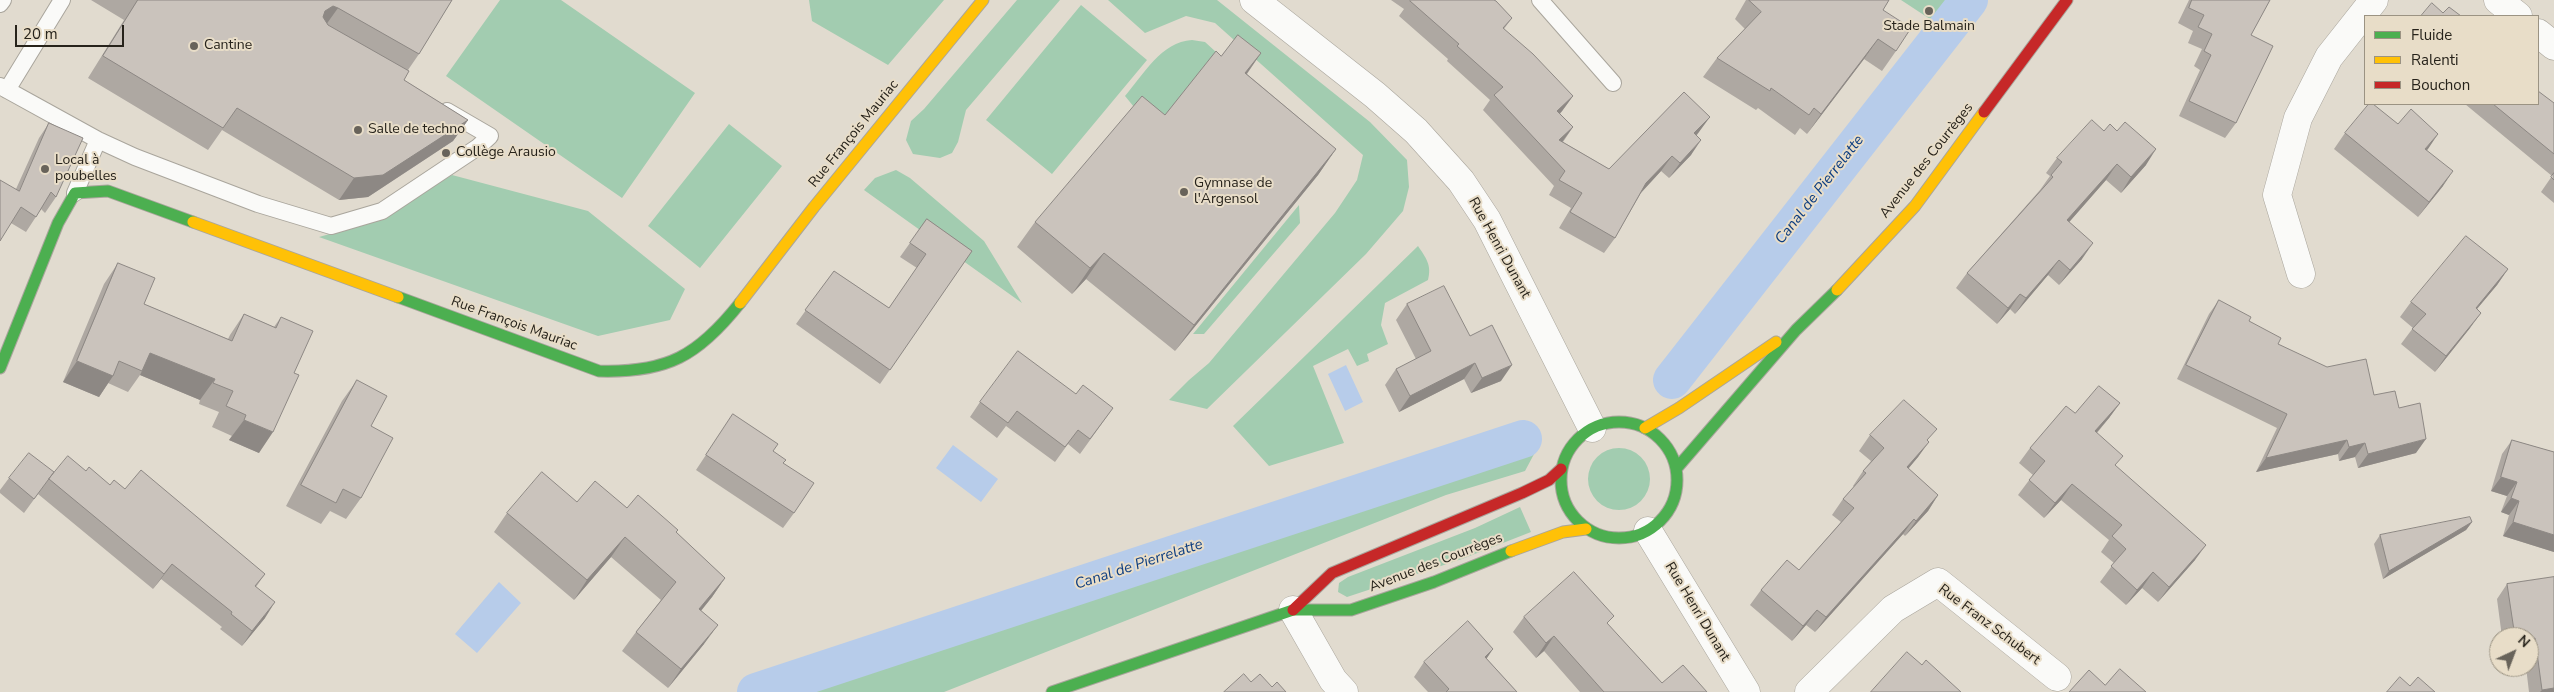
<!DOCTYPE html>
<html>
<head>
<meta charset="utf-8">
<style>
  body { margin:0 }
  #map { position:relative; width:2554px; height:692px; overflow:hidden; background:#e1dbcf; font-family:"Nunito Sans",sans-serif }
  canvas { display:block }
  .legend { position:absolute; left:2364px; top:15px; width:175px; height:90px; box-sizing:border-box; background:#e8ddc8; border:1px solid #9b9383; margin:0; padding:6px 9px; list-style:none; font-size:15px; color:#27231b }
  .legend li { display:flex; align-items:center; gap:10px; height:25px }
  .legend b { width:25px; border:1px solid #9b9383 }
  .north { position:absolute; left:2489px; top:627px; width:50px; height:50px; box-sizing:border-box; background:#e8ddc8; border:1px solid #9b9383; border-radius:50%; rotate:43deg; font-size:14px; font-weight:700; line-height:20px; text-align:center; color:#27231b }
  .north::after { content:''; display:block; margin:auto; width:18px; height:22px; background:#68635a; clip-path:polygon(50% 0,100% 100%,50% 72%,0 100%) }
  .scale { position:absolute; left:15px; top:25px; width:109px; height:22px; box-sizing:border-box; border:2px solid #27231b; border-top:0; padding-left:6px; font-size:15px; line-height:18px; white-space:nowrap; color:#27231b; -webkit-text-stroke:4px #e8ddc8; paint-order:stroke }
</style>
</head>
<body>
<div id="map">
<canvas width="2554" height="692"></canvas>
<ul class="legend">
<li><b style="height:6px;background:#4caf50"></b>Fluide</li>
<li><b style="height:6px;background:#ffc107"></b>Ralenti</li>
<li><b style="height:6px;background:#c62828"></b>Bouchon</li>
</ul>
<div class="north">N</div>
<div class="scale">20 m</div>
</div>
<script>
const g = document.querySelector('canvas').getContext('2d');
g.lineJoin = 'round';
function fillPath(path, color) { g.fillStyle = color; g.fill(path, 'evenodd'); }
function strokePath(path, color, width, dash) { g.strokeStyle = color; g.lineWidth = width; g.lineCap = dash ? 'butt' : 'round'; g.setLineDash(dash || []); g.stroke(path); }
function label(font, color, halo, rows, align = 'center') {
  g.font = font + ' "Nunito Sans",sans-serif'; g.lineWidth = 4; g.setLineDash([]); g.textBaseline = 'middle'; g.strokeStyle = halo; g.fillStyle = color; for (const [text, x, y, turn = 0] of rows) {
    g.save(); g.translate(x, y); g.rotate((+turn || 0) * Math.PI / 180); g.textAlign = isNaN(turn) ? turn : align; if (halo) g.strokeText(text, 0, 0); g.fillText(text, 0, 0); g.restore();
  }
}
fillPath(new Path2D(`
  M500 0H561L695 93 622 198 446 76Z
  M809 0H944L888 65 812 21Z
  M1017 0H1060L966 110 958 142 952 153 940 158 913 154 906 140 911 121 924 109Z
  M1108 0H1217L1370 122 1407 160 1409 187 1403 211 1366 254 1207 409 1169 400 1189 380 1209 363 1335 213 1357 180 1363 155 1215 23 1186 16 1145 33Z
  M1901 0H1948L1933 21Z
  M1081 5 1147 60 1052 174 986 120Z
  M1192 40 1205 42 1216 52 1147 141 1134 107 1125 96C1144 74 1161 42 1192 40Z
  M729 124 782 166 700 268 648 226Z
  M896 170 910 178 984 241 1022 303 864 190 875 178Z
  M452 175 588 211 685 289 670 320 598 336 319 237 358 226 410 200Z
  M1299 205 1300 223 1204 334H1193Z
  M1418 246C1426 258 1432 265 1428 280L1385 303 1381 325 1388 344 1367 354 1369 361 1357 366 1348 349 1313 366 1344 443 1269 466 1233 426Z
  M1541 441 1525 471 1446 495 944 692H783L952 632Z
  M1588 479a31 31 0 1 1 62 0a31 31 0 1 1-62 0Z
  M1520 507 1531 532 1462 559 1347 597 1338 592 1339 583 1348 577 1475 528Z`), '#a2ccb0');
fillPath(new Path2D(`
  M1346 365 1363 402 1345 411 1328 374Z
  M953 445 998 479 981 502 936 468Z
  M499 582 521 603 477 653 455 634Z`), '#b7ccea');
strokePath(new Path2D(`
  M1672 380 1969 0
  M756 692 1523 439`), '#b7ccea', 38);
const lane = new Path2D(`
  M1540 0 1613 83
  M0 4 3 0
  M0 86 98 140 135 157 258 204 331 226 382 211 478 147 490 136 447 111
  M7 90 62 0
  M75 193 98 140`);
const street = new Path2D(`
  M1254 0 1375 95 1416 131 1461 181 1487 220 1592 428
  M2498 0 2518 16
  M2538 33 2554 46
  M2301 274 2277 195 2298 118 2329 57 2374 0
  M1648 531 1746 692
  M1293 610 1333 680 1344 692
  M1809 692 1893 609 1938 582 2057 677`);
const fast = new Path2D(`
  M398 297 599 371C667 373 698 356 740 303
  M0 368 58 223 75 193 108 191 193 222
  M1561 480a58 58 0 1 1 116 0a58 58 0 1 1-116 0Z
  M1676 469 1796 330 1837 290
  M1052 692 1293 610H1351L1434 582 1511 551`);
const slow = new Path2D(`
  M193 222 398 297
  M1837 290 1915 206 1984 112
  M740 303 814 207 983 0
  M1645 428 1679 408 1776 342
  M1511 551 1563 532 1586 529`);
const jam = new Path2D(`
  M1984 112 2067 0
  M1293 610 1332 573 1522 493 1549 480 1561 469`);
strokePath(lane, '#a9a59c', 18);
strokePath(street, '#a9a59c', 29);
strokePath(fast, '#a9a59c', 13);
strokePath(slow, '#a9a59c', 13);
strokePath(jam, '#a9a59c', 13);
strokePath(lane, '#fafaf8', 16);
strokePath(street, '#fafaf8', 28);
strokePath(fast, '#4caf50', 11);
strokePath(slow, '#ffc107', 11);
strokePath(jam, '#c62828', 11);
fillPath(new Path2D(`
  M91 0H452L419 54 408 70 404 80 468 120 453 141 368 197 339 200 222 130 208 150 88 78 124 20Z
  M1391 0H1494L1512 18 1504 29 1573 96 1560 114 1573 127 1563 142 1609 169 1699 132 1697 135 1691 155 1669 178 1661 171 1641 193 1615 238 1604 253 1559 228 1571 208 1549 195 1554 186 1483 110 1490 100 1447 61 1448 59 1399 16 1404 9Z
  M1746 0H1889L1883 10 1896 51 1882 71 1864 59 1807 134 1800 128 1795 135 1758 108 1756 110 1703 77 1717 58 1745 29 1735 19Z
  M2189 0H2270L2251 35 2236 123 2225 138 2179 116 2200 70 2194 66 2202 49 2188 43 2193 31 2178 23Z
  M1261 53 1247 74 1336 149 1318 175 1175 351 1086 279 1072 294 1017 247 1035 222 1165 115 1221 56Z
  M2554 103V203L2541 192 2552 176 2465 104Z
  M49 123 56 197 45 213 41 209 26 232 11 223 16 189 39 138Z
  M2104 131 2146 165 2121 193 2106 180 2069 222 2082 259 2059 285 2048 275 2015 314 2010 309 1997 324 1956 288 1967 273 2040 190 2050 176 2046 173 2057 158Z
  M2345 133 2427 150 2443 186 2418 217 2334 149Z
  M927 219 972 251 880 384 796 324 834 271 889 308 917 268 900 257Z
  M118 263 144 304 228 339 230 335 244 314 274 327 281 317 259 453 229 440 232 436 212 427 219 412 199 404 200 400 140 375 128 392 108 383 99 397 63 382 104 284Z
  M2508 269 2497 285 2477 309 2470 328 2435 372 2401 344 2413 328 2400 317 2411 302Z
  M2219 300 2249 321 2278 344 2374 395 2416 453 2358 468 2355 457 2339 461 2338 454 2256 472 2277 428 2177 379 2209 314Z
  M1407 304 1470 336 1501 381 1471 393 1464 379 1399 412 1385 385 1396 369 1416 359 1396 320Z
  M357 380 371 426 361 498 346 519 330 511 321 524 286 506 342 401Z
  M980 402 1113 408 1080 454 1068 444 1055 462 1006 426 997 438 970 417Z
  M2120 403 2109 418 2097 433 2116 466 2195 560 2158 602 2142 588 2126 605 2100 582 2114 563 2101 552 2109 540 2061 500 2044 518 2018 495 2033 475 2019 463 2030 448 2075 413Z
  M733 414 773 451 783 463 794 513 783 528 696 470Z
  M1870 435 1928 441 1918 457 1908 469 1938 495 1928 511 1905 536 1903 534 1815 632 1806 625 1792 641 1750 605 1761 590 1799 570 1841 522 1832 515 1843 499 1854 487 1853 486 1863 471 1871 461 1859 451Z
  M2512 440 2554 452V552L2503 536 2509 515 2501 512 2507 496 2491 491 2502 454Z
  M86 471 110 485 125 489 265 574 256 587 265 618 242 646 220 629 222 627 161 579 153 589 38 494 49 479Z
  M54 472 24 513 0 493V490L9 478Z
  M577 502 627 508 676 532 725 578 712 597 701 611 704 644 668 688 622 651 636 632 661 600 611 557 574 600 494 532 507 513Z
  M2472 522 2466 530 2383 579 2374 544 2380 535Z
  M2554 577V692H2529L2526 667H2529V637H2502L2497 599 2507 584Z
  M1524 617 1608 625 1662 683 1707 692H1580L1544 651 1536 658 1513 632Z
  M1487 659 1517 692H1428L1414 677 1424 662Z`), '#aea8a2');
fillPath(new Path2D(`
  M333 6 338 8 323 29 317 28 325 11Z
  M1878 39 1864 59 1807 134 1821 114Z
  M1261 53 1243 79 1245 73Z
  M1573 96 1562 111 1547 126 1557 111Z
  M1710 117 1699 132 1684 148 1694 133Z
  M468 120 453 141 368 197 339 200 354 178Z
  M1573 127 1562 142 1549 155 1559 140Z
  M2438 134 2428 149 2415 164 2425 149Z
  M1701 140 1691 155 1669 178 1680 163Z
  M1336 149 1318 175 1175 351 1194 325Z
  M2156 149 2146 165 2121 193 2131 177Z
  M1672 156 1661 171 1636 198 1646 183Z
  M2117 164 2106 180 2057 236 2067 220Z
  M2453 171 2443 186 2418 217 2429 202Z
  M2093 243 2082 259 2059 285 2070 270Z
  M1104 253 1086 279 1072 294 1090 268Z
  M2059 260 2048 275 2015 314 2026 298Z
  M2508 269 2497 285 2465 323 2476 308Z
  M2020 294 2010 309 1997 324 2008 308Z
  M2481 313 2470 328 2435 372 2446 356Z
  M150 353 215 379 200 400 140 375 142 371Z
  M77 361 113 376 99 397 63 382Z
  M1475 363 1464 379 1399 412 1410 396Z
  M1512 365 1501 381 1471 393 1482 378Z
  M2120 403 2109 418 2084 447 2095 431Z
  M244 420 273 432 259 453 229 440Z
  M2426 439 2416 453 2358 468 2368 454Z
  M2347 440 2338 454 2256 472 2266 458Z
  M1929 442 1918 457 1896 483 1907 467Z
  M2365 443 2355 457 2339 461 2349 447Z
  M2501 477 2517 482 2507 496 2491 491Z
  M2072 484 2061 500 2044 518 2055 503Z
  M1938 495 1928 511 1905 536 1916 521Z
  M2511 498 2519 501 2509 515 2501 512Z
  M1914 519 1903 534 1815 632 1826 617Z
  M2472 522 2466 530 2383 579 2389 571Z
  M2513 522 2554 535V552L2503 536Z
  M625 537 611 557 574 600 587 580Z
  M2206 545 2195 560 2158 602 2169 587Z
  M172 564 161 579 153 589 164 574Z
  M2153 572 2142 588 2126 605 2137 590Z
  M725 578 712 597 686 629 699 609Z
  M275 602 265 618 242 646 252 631Z
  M1817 610 1806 625 1792 641 1803 626Z
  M718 625 704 644 668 688 681 669Z
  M1554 636 1544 651 1536 658 1546 643Z
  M2535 638 2529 647V639Z
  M1493 649 1483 664 1485 657Z
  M2554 688V692H2540L2542 690Z`), '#8d8884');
const building = new Path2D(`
  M138 0H452L419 54 338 8 333 6 325 11 323 17 328 25 409 71 404 80 468 120 383 175 354 178 237 108 223 128 103 56Z
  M1411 0H1494L1496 1 1512 18 1503 28 1533 54 1573 96 1557 111 1573 127 1559 140 1609 169 1684 92 1710 117 1694 133 1701 140 1680 163 1672 156 1646 183 1615 238 1570 212 1582 193 1559 180 1565 171 1494 95 1503 87 1457 46 1459 44 1410 1Z
  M1749 0H1889L1883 10 1911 28 1896 51 1878 39 1821 114 1814 108 1809 115 1771 88 1770 91 1717 58 1761 12Z
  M2192 0H2270L2251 35 2273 46 2236 123 2189 101 2211 55 2204 51 2212 34 2198 27 2204 15 2189 8Z
  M2432 3 2443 13 2449 7 2461 16H2421Z
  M1238 35 1261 53 1245 73 1336 149 1194 325 1104 253 1090 268 1035 222 1142 96 1165 115 1216 51 1221 56Z
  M2538 91 2554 103V154L2493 104H2538Z
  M2369 104H2373L2398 124 2411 109 2438 134 2425 149 2453 171 2429 202 2345 133Z
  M2092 120 2104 131 2110 124 2117 131 2125 122 2156 149 2131 177 2117 164 2067 220 2093 243 2070 270 2059 260 2026 298 2020 294 2008 308 1967 273 2053 177 2051 175 2062 162 2057 158Z
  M49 123 83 138 56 197 51 192 36 217 21 207 0 241V180L19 191Z
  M2554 173V180L2551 177Z
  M927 219 972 251 890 370 805 310 834 271 889 308 926 254 910 243Z
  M2466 236 2508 269 2476 308 2481 313 2446 356 2412 329 2426 314 2411 302Z
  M118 263 155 278 144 304 232 341 244 314 276 328 281 317 313 331 294 373 299 375 273 432 244 420 246 415 226 406 233 391 213 383 215 379 150 353 142 371 119 361 113 376 77 361Z
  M1444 286 1470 336 1492 325 1512 365 1482 378 1475 363 1410 396 1396 369 1431 351 1407 304Z
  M2219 300 2251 317 2249 321 2281 338 2278 344 2327 367 2366 359 2374 395 2395 391 2399 408 2420 403 2426 439 2368 454 2365 443 2349 447 2347 440 2266 458 2287 414 2186 365Z
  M1018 351 1076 394 1083 385 1113 408 1090 439 1078 430 1065 447 1017 411 1008 423 980 402Z
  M357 380 387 396 371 426 393 438 361 498 343 489 336 503 301 485Z
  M2099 386 2120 403 2095 431 2123 456 2115 465 2206 545 2169 587 2153 572 2137 590 2111 566 2126 549 2112 536 2122 525 2072 484 2055 503 2029 480 2045 461 2030 448 2066 406 2075 413Z
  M1904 400 1937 429 1927 440 1929 442 1907 467 1938 495 1916 521 1914 519 1826 617 1817 610 1803 626 1761 590 1787 560 1799 570 1854 508 1843 499 1866 473 1863 471 1884 448 1870 435Z
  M733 414 778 444 773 451 786 460 783 463 814 483 794 513 706 455Z
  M2512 440 2554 452V535L2513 522 2519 501 2511 498 2517 482 2501 477Z
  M29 453 54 472 34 499 9 478Z
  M68 456 86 471 89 467 110 485 114 480 125 489 141 470 265 574 255 586 275 602 252 631 231 614 232 612 172 564 164 574 49 479Z
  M542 472 577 502 595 481 627 508 638 495 678 530 676 532 725 578 699 609 718 625 681 669 636 632 676 582 625 537 587 580 507 513Z
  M2470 517 2472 522 2389 571 2380 535Z
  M1574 572 1614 616 1607 623 1662 683 1683 665 1707 692H1604L1554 636 1546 643 1524 617Z
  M2554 577V688L2542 690 2535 638 2529 639V637H2515L2507 584Z
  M1468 621 1493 649 1485 657 1517 692H1446L1449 689 1424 662Z
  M1907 652 1922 665 1926 660 1961 692H1871Z
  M2120 669 2146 692H2069L2089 670 2105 685Z
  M1244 674 1251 682 1260 674 1272 687 1277 682 1286 692H1224Z
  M2400 677 2410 686 2418 677 2435 692H2387Z`);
fillPath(building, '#cac3bc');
strokePath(building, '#8d8884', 1);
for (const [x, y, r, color] of [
  [1929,11,5,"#68635a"],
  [194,46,5,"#68635a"],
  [358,130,5,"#68635a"],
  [446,153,5,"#68635a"],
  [45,169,5,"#68635a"],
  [1184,192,5,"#68635a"]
]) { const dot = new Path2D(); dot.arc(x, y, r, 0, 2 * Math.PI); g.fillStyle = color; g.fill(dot); strokePath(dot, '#e8ddc8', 2); }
label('14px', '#27231b', '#e8ddc8', [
  ["Stade Balmain",1929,27,"center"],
  ["Cantine",204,46],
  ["Salle de techno",368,130],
  ["Collège Arausio",456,153],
  ["Local à",55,161],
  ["poubelles",55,177],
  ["Gymnase de",1194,184],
  ["l'Argensol",1194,200]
], 'left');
label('14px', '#27231b', '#e8ddc8', [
  ["Rue François Mauriac",854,134,-51],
  ["Avenue des Courrèges",1927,161,-52],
  ["Rue Henri Dunant",1499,248,61],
  ["Rue François Mauriac",514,324,20],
  ["Avenue des Courrèges",1436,563,-21],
  ["Rue Henri Dunant",1697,612,59],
  ["Rue Franz Schubert",1989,625,37]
]);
label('italic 15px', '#0c3d81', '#e8ddc8', [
  ["Canal de Pierrelatte",1820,190,-52],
  ["Canal de Pierrelatte",1139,565,-18]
]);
</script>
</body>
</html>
